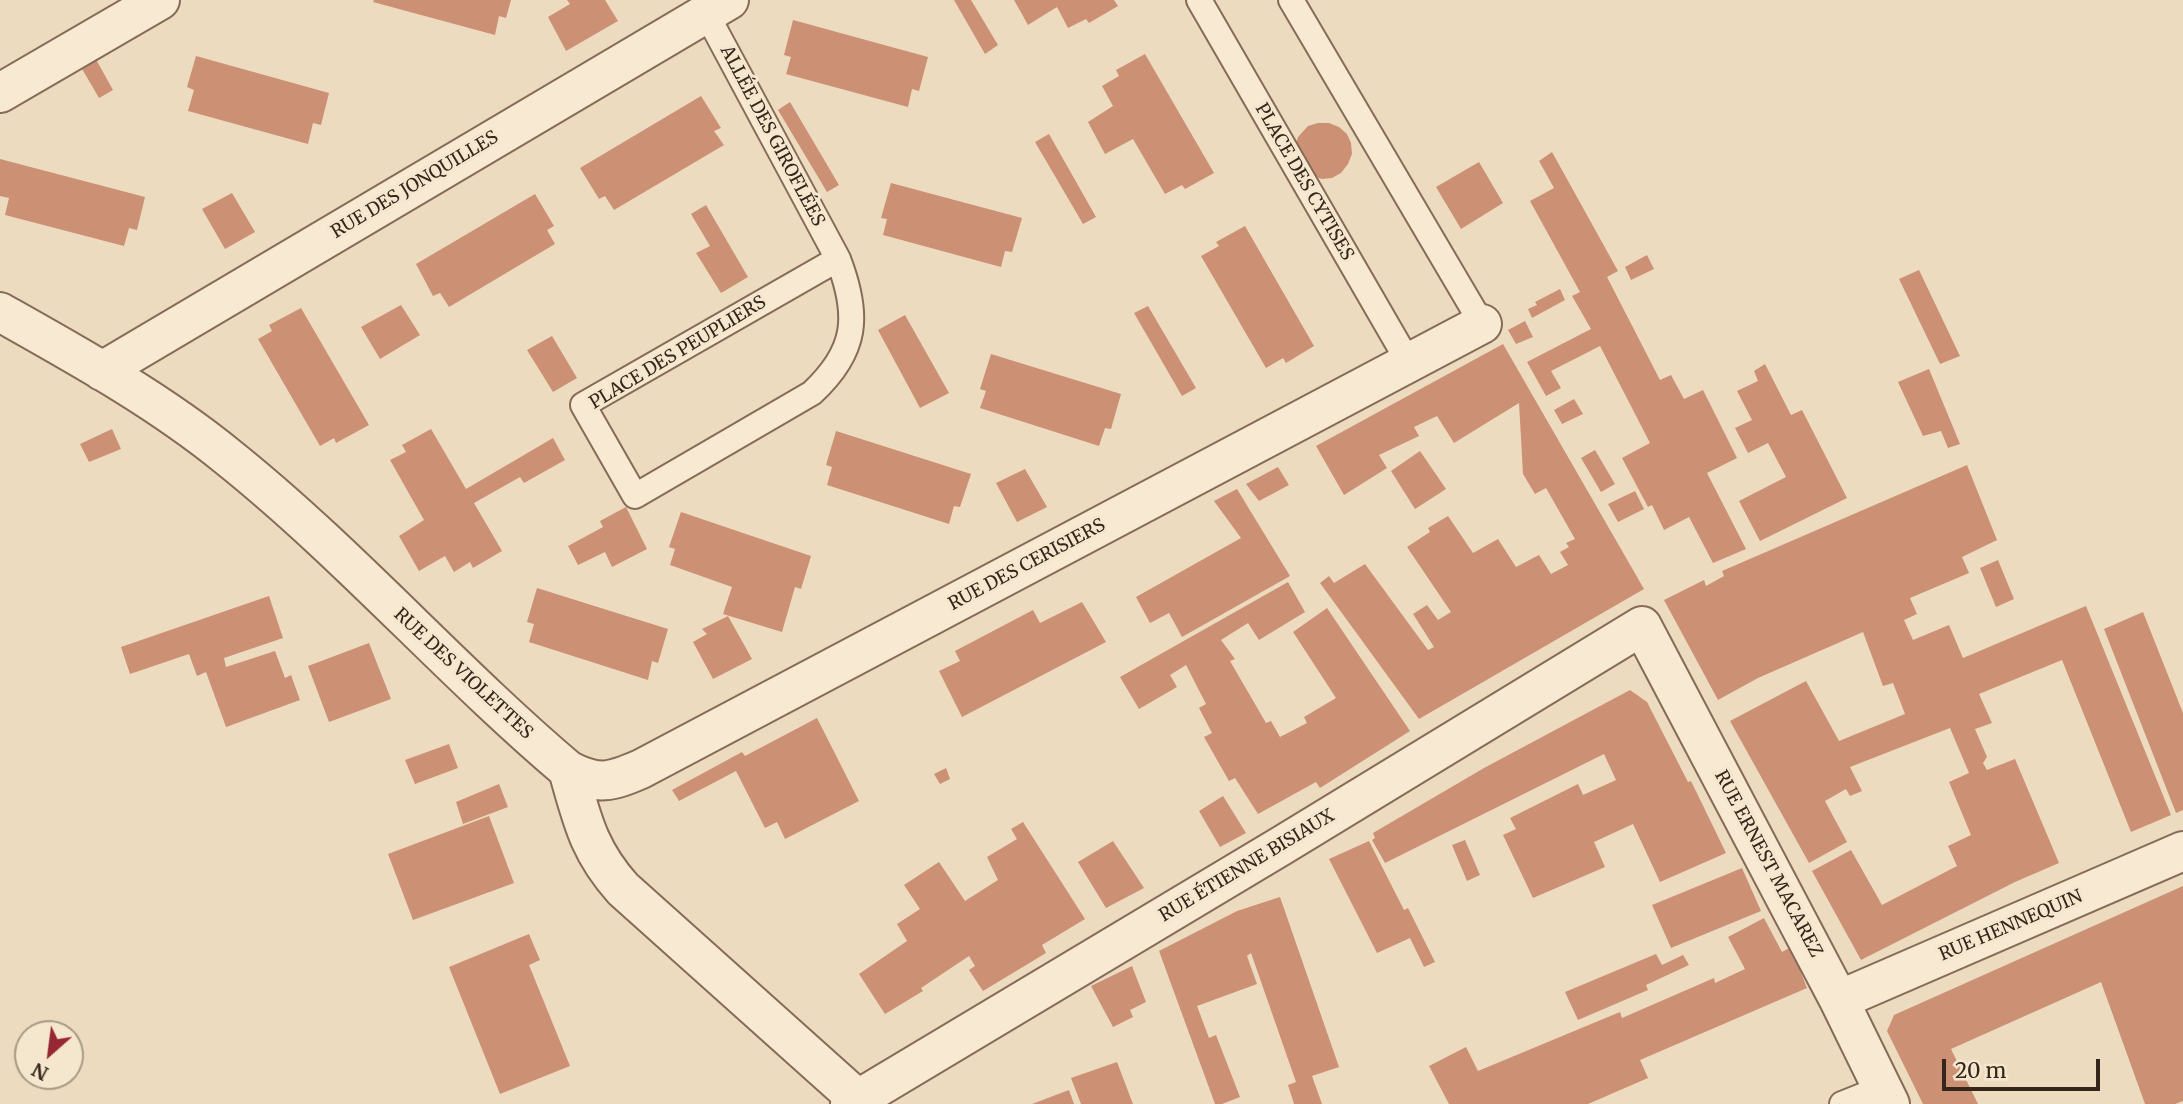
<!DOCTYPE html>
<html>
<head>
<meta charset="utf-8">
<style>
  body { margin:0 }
  #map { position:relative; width:2183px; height:1104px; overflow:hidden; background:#eddbbf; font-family:Merriweather,serif }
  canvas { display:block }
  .north { position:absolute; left:14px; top:1020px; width:70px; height:70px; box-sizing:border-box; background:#f5e6ce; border:2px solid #a89987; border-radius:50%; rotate:208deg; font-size:19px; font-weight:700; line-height:28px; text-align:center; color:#35261c }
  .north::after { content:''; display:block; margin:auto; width:24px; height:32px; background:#952833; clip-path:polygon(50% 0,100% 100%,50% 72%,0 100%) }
  .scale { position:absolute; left:1942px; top:1059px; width:158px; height:32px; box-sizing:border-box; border:4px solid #35261c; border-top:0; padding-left:9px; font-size:21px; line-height:24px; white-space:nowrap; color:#35261c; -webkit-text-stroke:5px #f5e6ce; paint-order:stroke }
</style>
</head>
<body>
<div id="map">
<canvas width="2183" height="1104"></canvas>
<div class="north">N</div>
<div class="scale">20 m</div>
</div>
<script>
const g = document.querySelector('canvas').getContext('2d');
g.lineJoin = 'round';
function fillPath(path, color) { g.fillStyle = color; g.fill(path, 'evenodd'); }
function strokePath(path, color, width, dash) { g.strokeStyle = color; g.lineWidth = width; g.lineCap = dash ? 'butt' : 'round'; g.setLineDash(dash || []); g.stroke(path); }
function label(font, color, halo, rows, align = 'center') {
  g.font = font + ' Merriweather,serif'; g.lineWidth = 6; g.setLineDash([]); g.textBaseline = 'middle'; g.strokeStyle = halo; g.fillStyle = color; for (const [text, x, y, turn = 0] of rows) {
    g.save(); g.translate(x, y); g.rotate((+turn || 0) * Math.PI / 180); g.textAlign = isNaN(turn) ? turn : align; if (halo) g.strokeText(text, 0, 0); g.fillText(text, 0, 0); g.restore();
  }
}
fillPath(new Path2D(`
  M374 0H511L506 18 499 16 495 35 373 2Z
  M567 0H605L618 21 566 51 548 17 570 4Z
  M954 0H971L998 45 985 54Z
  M1014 0H1114L1118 6 1089 23 1086 19 1068 28 1057 7 1028 25Z
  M793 20 928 57 919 91 912 89 908 107 786 74 791 57 784 55Z
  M93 54 113 90 99 98 78 62Z
  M1145 54 1214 173 1185 189 1182 185 1165 194 1133 139 1105 154 1088 122 1113 106 1102 86 1119 76 1116 70Z
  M196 56 329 93 321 125 313 123 308 144 188 111 194 90 187 87Z
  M701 96 721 128 714 131 724 145 614 210 605 196 599 199 580 168Z
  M790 102 839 185 827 192 778 110Z
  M1318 123H1329L1339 127 1347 134 1351 143 1352 154 1348 164 1341 173 1332 178 1322 179 1311 176 1296 144 1298 137 1308 126Z
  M1049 134 1096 217 1083 224 1035 142Z
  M1552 152 1618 271 1607 277 1660 380 1671 375 1684 399 1703 390 1737 458 1707 473 1746 549 1713 563 1689 517 1664 530 1652 505 1648 507 1622 458 1650 443 1600 346 1551 371 1561 388 1546 396 1527 362 1591 329 1572 296 1580 292 1530 201 1554 188 1539 161Z
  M0 159 145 197 137 230 129 228 124 246 5 215 9 198 0 196Z
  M1479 162 1503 203 1461 229 1436 187Z
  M891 183 1022 218 1012 252 1005 251 1001 267 883 235 887 219 881 218Z
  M232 193 255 232 225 249 202 209Z
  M535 194 554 226 547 230 555 244 449 307 440 293 433 296 416 264Z
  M706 205 748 277 721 293 696 253 710 246 691 214Z
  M1245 226 1314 346 1286 363 1283 358 1266 368 1201 256 1219 246 1216 242Z
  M1647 255 1654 269 1631 280 1625 267Z
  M1919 270 1960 356 1940 364 1899 279Z
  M1560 289 1565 300 1532 318 1528 309 1537 305 1535 302Z
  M401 305 420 335 380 359 361 327Z
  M1148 306 1196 388 1182 396 1134 313Z
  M301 308 369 425 336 443 334 438 320 446 258 339 272 331 269 325Z
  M905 315 949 393 920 408 878 330Z
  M1525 321 1533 337 1516 344 1508 330Z
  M552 336 577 378 553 392 527 350Z
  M1503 344 1644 589 1419 719 1320 583 1329 576 1334 583 1365 564 1428 650 1434 647 1413 614 1427 605 1438 620 1451 612 1407 547 1430 532 1428 528 1448 516 1473 553 1498 539 1516 567 1539 555 1551 574 1568 565 1560 552 1569 547 1566 543 1575 539 1546 488 1535 494 1523 474 1519 403 1454 443 1437 416 1414 427 1419 436 1379 455 1387 468 1344 495 1316 446Z
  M991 354 1121 394 1111 429 1105 428 1099 446 980 408 986 391 980 389Z
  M1765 364 1791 415 1802 410 1847 498 1760 541 1739 501 1786 477 1768 443 1748 453 1735 428 1752 420 1737 391 1758 381 1754 371Z
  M1929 369 1960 444 1948 448 1941 431 1923 436 1898 382Z
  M1574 399 1583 414 1562 424 1554 410Z
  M112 429 121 449 89 462 80 444Z
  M431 429 466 489 553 438 565 460 524 483 520 477 474 503 502 551 473 568 470 562 454 572 445 556 419 571 399 536 424 520 390 460 406 452 402 445Z
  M836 431 971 474 960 507 954 506 949 524 827 485 832 467 826 465Z
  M1595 450 1615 484 1601 492 1581 458Z
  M1420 451 1446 489 1415 509 1391 471Z
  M1967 465 1997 540 1962 557 1969 573 1910 598 1917 614 1904 620 1913 640 1949 625 1963 658 2086 606 2171 815 2131 832 2062 660 1979 694 1992 723 1975 729 1987 757 1983 763 1987 770 2015 759 2059 863 2015 882 1861 960 1812 871 1851 850 1882 905 1957 866 1948 846 1971 835 1949 782 1969 773 1950 728 1850 767 1862 791 1850 796 1846 789 1825 801 1847 842 1809 863 1730 721 1806 681 1839 741 1905 714 1893 683 1883 686 1863 632 1758 678 1718 700 1664 600 1704 580 1706 586 1724 576 1722 571Z
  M1278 467 1289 485 1259 501 1246 484Z
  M1025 469 1047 507 1017 522 996 483Z
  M1237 489 1290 576 1182 637 1169 613 1150 623 1136 597 1241 538 1214 501Z
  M1635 491 1644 509 1618 522 1608 504Z
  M626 507 647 549 612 567 605 552 578 565 568 546 603 527 600 521Z
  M681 512 811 556 801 589 795 587 782 632 723 614 732 587 670 565 675 549 669 547Z
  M1998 560 2014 599 1996 607 1980 568Z
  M1288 582 1305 612 1259 640 1248 623 1221 640 1235 659 1230 661 1266 723 1271 721 1280 737 1307 723 1304 717 1336 698 1293 632 1327 608 1410 731 1320 788 1316 782 1258 814 1235 778 1229 781 1204 737 1212 733 1199 708 1206 704 1186 665 1170 675 1177 687 1139 709 1120 677Z
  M537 588 668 629 658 663 652 661 648 680 529 642 534 624 527 622Z
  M269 596 283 638 224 658 226 667 275 651 285 678 291 675 300 700 226 727 206 672 197 676 189 654 130 674 121 647Z
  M1082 602 1106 642 962 717 939 671 960 661 955 651 1033 610 1040 623Z
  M2143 612 2183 713V810L2176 813 2104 629Z
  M728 616 752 659 713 679 693 642 707 634 702 629Z
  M369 643 391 699 329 722 308 666Z
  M1630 690 1647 702 1688 782 1691 781 1726 853 1660 882 1633 824 1594 842 1605 867 1533 898 1503 835 1516 829 1510 818 1578 784 1583 795 1616 780 1604 754 1385 863 1372 840 1375 838 1373 833 1484 768Z
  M817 718 859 801 785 839 777 822 765 828 736 771 679 801 672 790 742 752 745 756Z
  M449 744 458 768 415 784 405 760Z
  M946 768 950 779 940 784 934 774Z
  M499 784 508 807 463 824 456 802Z
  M1223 796 1246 833 1220 847 1199 811Z
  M489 816 514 883 413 920 388 854Z
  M1023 822 1085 919 1042 945 1046 953 983 991 969 970 975 966 969 956 921 988 923 991 885 1014 859 974 907 941 897 924 920 909 904 885 939 862 965 901 998 880 987 857 1017 839 1011 829Z
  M1465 840 1480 875 1467 881 1452 845Z
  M1113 841 1144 888 1106 908 1078 862Z
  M1369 841 1404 910 1408 908 1435 962 1424 967 1410 938 1377 953 1329 859Z
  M1742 868 1761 911 1671 948 1652 905Z
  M2183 886V1101L2175 1104H2145L2101 982 1951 1049 1978 1104H1923L1887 1031 1894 1015Z
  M1280 897 1339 1067 1312 1076 1322 1104H1294L1288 1085 1296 1082 1251 953 1247 956 1257 984 1197 1006 1209 1038 1216 1035 1240 1097 1222 1104H1215L1159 951 1237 911Z
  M1764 918 1782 952 1791 947 1807 988 1640 1060 1648 1078 1588 1104H1449L1429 1066 1466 1047 1478 1071 1620 1012 1622 1018 1714 978 1715 983 1745 969 1728 937Z
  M529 934 540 960 529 965 570 1066 500 1094 449 967Z
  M1656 954 1662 965 1683 955 1689 965 1646 985 1648 990 1578 1020 1565 992Z
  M1132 966 1146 1002 1130 1010 1133 1017 1113 1027 1091 986Z
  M1117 1062 1133 1104H1081L1071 1078Z
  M1069 1090 1074 1104H1032Z`), '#cc9075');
const service = new Path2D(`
  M1199 0 1409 363
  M1291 0 1482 324
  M706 13 838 259C860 316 857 351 812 393L635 496 583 405 838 259
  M1842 1104 1882 1088`);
const minor = new Path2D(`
  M0 93 160 0
  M0 312C78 356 158 400 228 457 348 553 451 671 568 770 582 819 588 850 623 889L863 1104
  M102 371 729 0
  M568 770C598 786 611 782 641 769L1482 324
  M1839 1000 2183 851
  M850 1104 1281 846 1642 626 1839 1000 1890 1104`);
strokePath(service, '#866c58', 28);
strokePath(minor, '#866c58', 42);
strokePath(service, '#f8e9d2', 24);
strokePath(minor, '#f8e9d2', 38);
label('18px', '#35261c', '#f5e6ce', [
  ["ALLÉE DES GIROFLÉES",772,136,62],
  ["PLACE DES CYTISES",1304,182,60],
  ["RUE DES JONQUILLES",415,185,-31],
  ["PLACE DES PEUPLIERS",678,353,-31],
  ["RUE DES CERISIERS",1027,565,-28],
  ["RUE DES VIOLETTES",463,674,43],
  ["RUE ERNEST MACAREZ",1768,864,62],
  ["RUE ÉTIENNE BISIAUX",1247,866,-31],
  ["RUE HENNEQUIN",2011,926,-23]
]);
</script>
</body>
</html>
